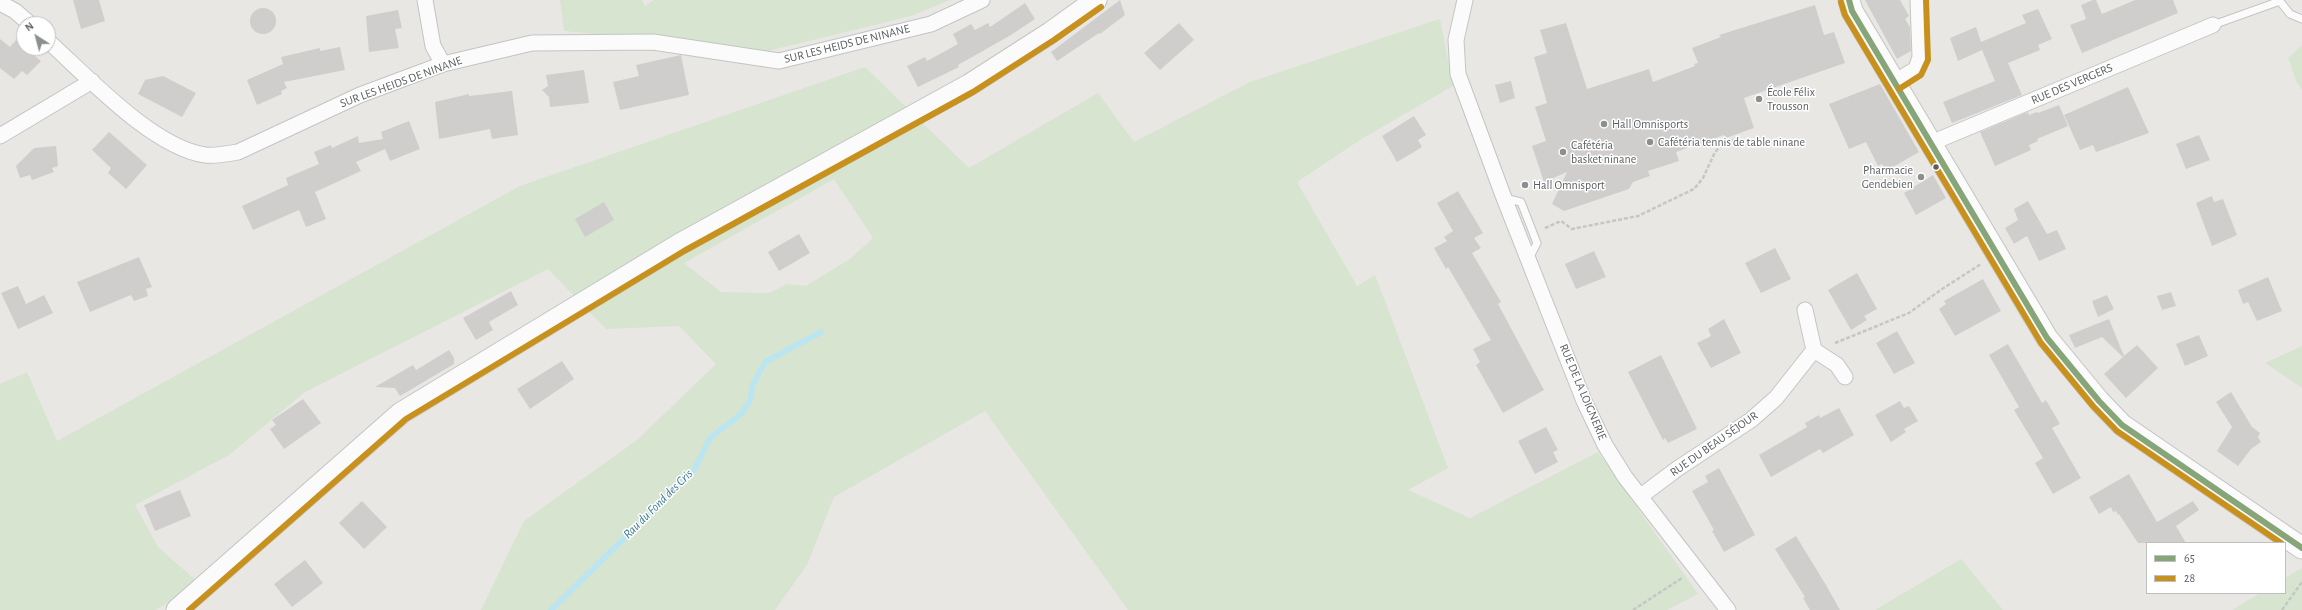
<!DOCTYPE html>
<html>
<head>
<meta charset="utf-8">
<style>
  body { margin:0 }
  #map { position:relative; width:2302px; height:610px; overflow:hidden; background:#e9e7e4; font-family:"Alegreya Sans",sans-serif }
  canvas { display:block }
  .legend { position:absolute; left:2146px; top:542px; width:140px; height:52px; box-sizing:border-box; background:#fff; border:1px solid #bdbfc0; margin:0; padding:5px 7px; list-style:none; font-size:12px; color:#5a5f61 }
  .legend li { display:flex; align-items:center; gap:8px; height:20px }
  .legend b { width:20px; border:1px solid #bdbfc0 }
  .north { position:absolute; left:16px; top:16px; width:40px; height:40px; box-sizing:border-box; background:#fff; border:1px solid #bdbfc0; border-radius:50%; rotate:324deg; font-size:11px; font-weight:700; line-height:16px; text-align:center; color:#5a5f61 }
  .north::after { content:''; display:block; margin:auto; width:14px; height:18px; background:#8c8f8f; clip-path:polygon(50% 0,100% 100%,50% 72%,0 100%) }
</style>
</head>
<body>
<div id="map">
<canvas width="2302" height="610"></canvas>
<ul class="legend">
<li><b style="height:5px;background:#86a578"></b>65</li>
<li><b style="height:5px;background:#c8911d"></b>28</li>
</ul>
<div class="north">N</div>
</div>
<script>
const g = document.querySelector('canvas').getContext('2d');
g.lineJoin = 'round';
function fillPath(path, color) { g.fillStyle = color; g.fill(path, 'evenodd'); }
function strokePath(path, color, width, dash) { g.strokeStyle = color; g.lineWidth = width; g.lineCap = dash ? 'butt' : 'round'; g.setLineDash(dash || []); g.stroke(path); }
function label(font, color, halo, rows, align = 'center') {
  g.font = font + ' "Alegreya Sans",sans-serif'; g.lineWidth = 3; g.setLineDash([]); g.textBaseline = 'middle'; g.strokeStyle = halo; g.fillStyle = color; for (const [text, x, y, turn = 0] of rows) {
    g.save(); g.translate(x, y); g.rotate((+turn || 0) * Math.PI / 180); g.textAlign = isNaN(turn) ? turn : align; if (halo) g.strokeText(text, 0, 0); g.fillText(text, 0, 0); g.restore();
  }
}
fillPath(new Path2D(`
  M560 0H642L645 6 654 0H950L911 16 768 51 564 31Z
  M1440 19 1453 86 1363 138 1297 182 1357 286 1375 275 1448 468 1408 490 1470 518 1598 452 1698 594 1667 610H1128L985 411 834 497 807 565 775 610H481L524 521 637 440 716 364 679 326 606 329 548 269 305 392 229 455 135 505 158 547 199 583 156 610H0V384L27 372 57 441 520 186 865 67 969 168 1098 93 1134 142 1250 82ZM834 179 873 238 850 259 806 286 787 284 769 293 721 292 684 263Z
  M2302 45V90L2297 83 2288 58Z
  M2302 346V388L2265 363Z
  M1961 559 2003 610H1875Z
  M2302 568V610H2232L2260 593H2285V578Z`), '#d6e4d0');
strokePath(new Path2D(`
  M551 610 694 470 710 438 741 414 751 399 752 386 765 362 821 332`), '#bbe5f1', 5.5);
fillPath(new Path2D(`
  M73 0H99L105 21 81 29Z
  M1120 0 1125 15 1100 34 1099 33 1057 61 1051 52Z
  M1865 0H1900L1909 16 1905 19 1910 27 1911 51 1897 59Z
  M2093 0H2096L2102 14 2135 0H2173L2178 13 2082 53 2070 25 2086 19 2081 5Z
  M1025 3 1035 19 1011 35 958 65 959 67 918 87 907 66 925 57 927 61 958 44 953 34 971 24 975 30 988 23 990 27Z
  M1815 5 1824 35 1834 32 1845 63 1744 98 1754 128 1726 138 1724 135 1676 152 1679 161 1648 171 1650 176 1633 182 1629 189 1564 211 1552 204 1567 172 1544 182 1532 146 1546 141 1535 107 1547 103 1534 57 1547 53 1540 30 1566 23 1587 89 1649 69 1653 82 1695 66 1694 64 1698 63 1692 48 1721 37 1719 35Z
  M250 21a13 13 0 1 1 26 0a13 13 0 1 1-26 0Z
  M2038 9 2052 39 2038 45 2040 50 2008 63 2022 95 1952 123 1943 102 1995 81 1982 50 1958 61 1950 38 1976 27 1981 42 2026 23 2022 15Z
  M398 10 402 28 395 29 399 48 369 52 366 16Z
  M1179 23 1194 40 1160 70 1144 53Z
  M0 39 10 47 16 40 41 61 27 75 22 71 14 79 0 68Z
  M340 47 345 70 284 82 287 88 281 91 282 94 257 105 247 80 283 64 281 57 320 48V51Z
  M681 55 689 95 620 110 613 82 639 76 636 65Z
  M584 70 589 103 550 107 549 97 542 90 548 86 546 75Z
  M163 76 196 93 182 117 138 94 145 80Z
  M1511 81 1515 98 1500 103 1495 85Z
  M1880 84 1919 152 1886 171 1882 164 1878 166 1866 142 1849 149 1829 104Z
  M2128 87 2149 133 2096 152 2093 145 2080 150 2064 115Z
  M512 91 518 135 492 139 490 129 439 139 435 102 469 94V96Z
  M2059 105 2068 126 2037 139 2038 141 2029 145 2031 150 1995 166 1980 132 2028 112 2029 115 2037 112 2038 113Z
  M1414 116 1426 135 1418 140 1422 147 1397 162 1382 136Z
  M409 121 420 149 390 161 385 149 356 162 361 171 315 192 326 219 306 227 299 210 253 230 242 206 288 185 286 178 319 164 314 152 331 145 332 148 358 136 359 143 383 139 381 132Z
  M109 132 147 165 126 189 108 173 111 168 92 150Z
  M2199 135 2210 160 2186 169 2176 144Z
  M56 146 58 166 52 168 54 172 32 180 30 175 20 178 16 166 34 148Z
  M1933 175 1946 198 1916 215 1904 193Z
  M1458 191 1483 233 1474 238 1481 248 1472 253 1501 302 1498 304 1544 390 1503 413 1476 365 1480 362 1473 349 1491 340 1448 267 1446 269 1434 248 1447 241 1444 237 1453 231 1437 203Z
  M2212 196 2214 202 2223 199 2237 235 2212 246 2196 203Z
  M2028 201 2047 234 2057 230 2066 249 2039 261 2027 236 2014 244 2005 228 2018 220 2014 209Z
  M604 202 614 220 585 237 575 219Z
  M799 234 810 253 779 271 768 252Z
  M1775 248 1791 279 1761 293 1745 263Z
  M1594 251 1606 277 1576 289 1565 264Z
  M139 257 152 287 146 289 148 296 134 301 131 295 90 312 77 282Z
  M1857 273 1877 309 1864 316 1867 320 1851 330 1828 290Z
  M2268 277 2282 311 2257 321 2248 302 2243 304 2238 290Z
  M1983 279 2001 311 1955 336 1939 309 1946 304 1944 301Z
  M18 286 26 304 44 295 53 313 18 329 1 293Z
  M511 291 518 305 489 322 493 330 476 340 463 318Z
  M2171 292 2176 306 2162 310 2157 296Z
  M2107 295 2114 309 2098 317 2092 301Z
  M1724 319 1741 353 1711 368 1697 343 1711 336 1708 329Z
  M2109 319 2124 356 2137 345 2158 368 2126 398 2104 374 2123 357 2102 337 2075 348 2069 335Z
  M1897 331 1915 363 1894 374 1876 343Z
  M2199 335 2208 356 2185 366 2176 344Z
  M2008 344 2042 403 2046 400 2060 424 2052 428 2081 478 2053 494 2035 463 2043 458 2014 410 2019 407 1989 355Z
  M449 350 454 358V364L400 396 395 388 375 387 413 365 416 370Z
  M1661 355 1697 429 1668 443 1665 438 1663 440 1628 372Z
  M562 361 574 379 530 409 517 389Z
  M2231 392 2252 427 2260 433 2258 437 2261 442 2251 449 2238 466 2217 451 2232 427 2216 402Z
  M303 399 321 423 284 449 270 429 276 425 272 420Z
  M1900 401 1904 408 1909 406 1918 421 1904 429 1906 432 1891 442 1875 415Z
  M1839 408 1854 435 1823 453 1820 449 1771 477 1759 455 1807 427 1805 423 1819 415 1820 418Z
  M1546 427 1558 450 1553 452 1558 462 1535 474 1518 441Z
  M1719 468 1755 535 1724 552 1712 531 1714 530 1692 491 1708 482 1705 476Z
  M2129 474 2157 522 2193 501 2199 510 2176 526 2186 543H2138L2119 514 2118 515 2116 511 2113 512 2111 507 2099 514 2089 497Z
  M180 490 191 516 155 531 144 505Z
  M362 501 387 527 364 549 339 523Z
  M1796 536 1826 585 1840 610H1810L1803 598 1805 597 1775 549Z
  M305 560 323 583 292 607 274 584Z`), '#d0cecd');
const lane = new Path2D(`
  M2279 0 2290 14 2302 19
  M2213 25 2280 1
  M1504 198 1521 202 1537 243 1529 259`);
const street = new Path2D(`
  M425 0 433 46 443 64
  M1465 0 1456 40 1458 74 1504 198 1584 401 1605 445 1625 477 1728 610
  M0 3 15 11 30 24
  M48 41C87 76 152 147 205 155 215 156 227 154 238 152L360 95 443 64 532 43 653 42 779 61 931 24 982 0
  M1895 82 1916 69 1920 57 1918 0
  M0 136 92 81
  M1931 143 2213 25
  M1805 310 1814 350 1837 365 1845 377
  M1641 496 1677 469 1751 420 1776 398 1814 350`);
const secondary = new Path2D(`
  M1849 0 1852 11 2047 338 2099 401 2122 425 2302 548
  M177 610 401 413 680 244 969 85 1050 33 1096 0`);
strokePath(lane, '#c3c4c4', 9);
strokePath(street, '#c3c4c4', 17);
strokePath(secondary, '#c3c4c3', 23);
strokePath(new Path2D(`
  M1545 228 1561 221 1572 229 1638 216 1694 189 1703 178 1715 152 1722 145 1735 139
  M1835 343 1909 313 1942 289 1981 264
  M1633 610 1682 578
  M2282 610 2302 582`), '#c4c8c5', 2.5, [4, 2]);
strokePath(lane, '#fcfbfb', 7);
strokePath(street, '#fcfbfb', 15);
strokePath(secondary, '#fcfbfb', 21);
strokePath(new Path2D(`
  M1849 0 1852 11 2047 338 2099 401 2122 425 2302 548`), '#86a578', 6);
strokePath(new Path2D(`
  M1841 2 1845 15 2041 343 2093 406 2117 431 2281 543
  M1899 89 1921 75 1928 60 1926 0
  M189 610 406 419 684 251 973 92 1054 40 1101 7`), '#c8911d', 6);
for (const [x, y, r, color] of [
  [1759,99,4,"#8c8f8f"],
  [1604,124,4,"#8c8f8f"],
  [1650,142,4,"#8c8f8f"],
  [1563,152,4,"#8c8f8f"],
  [1936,167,3.5,"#5a5f61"],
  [1921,177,4,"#8c8f8f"],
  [1525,185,4,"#8c8f8f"]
]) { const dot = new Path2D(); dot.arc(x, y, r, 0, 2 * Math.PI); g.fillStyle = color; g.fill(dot); strokePath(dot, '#fff', 1.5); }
label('12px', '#5a5f61', '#fff', [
  ["SUR LES HEIDS DE NINANE",847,44,-14],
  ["SUR LES HEIDS DE NINANE",401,82,-20],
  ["RUE DES VERGERS",2072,84,-23],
  ["RUE DE LA LOIGNERIE",1583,392,67],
  ["RUE DU BEAU SÉJOUR",1714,444,-35]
]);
label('12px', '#5a5f61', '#fff', [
  ["École Félix",1767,92],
  ["Trousson",1767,106],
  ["Hall Omnisports",1612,124],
  ["Cafétéria tennis de table ninane",1658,142],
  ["Cafétéria",1571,145],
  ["basket ninane",1571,159],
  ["Pharmacie",1913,170,"right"],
  ["Gendebien",1913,184,"right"],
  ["Hall Omnisport",1533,185]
], 'left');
label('italic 13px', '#417b95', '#fff', [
  ["Rau du Fond des Cris",658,504,-45]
]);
</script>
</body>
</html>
